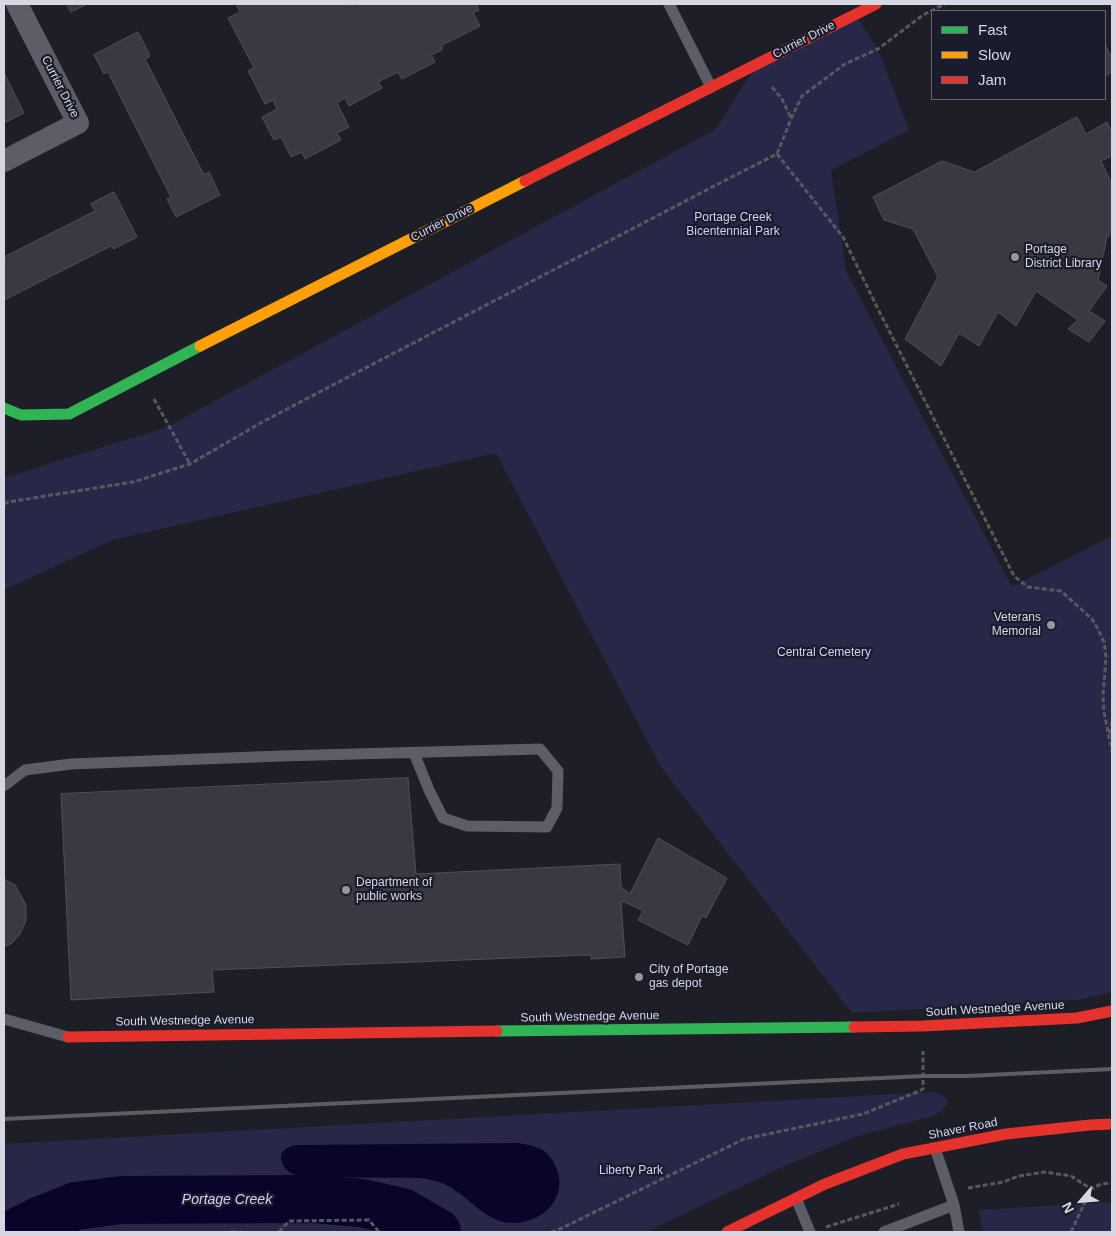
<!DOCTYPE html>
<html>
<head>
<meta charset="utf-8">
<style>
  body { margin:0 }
  #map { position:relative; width:1116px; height:1236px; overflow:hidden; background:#1e1e27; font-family:Arial,sans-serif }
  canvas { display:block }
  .frame { position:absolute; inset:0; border:5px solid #d6d7e3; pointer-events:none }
  .legend { position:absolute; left:931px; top:10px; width:175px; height:90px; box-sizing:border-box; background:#1a1b2b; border:1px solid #656675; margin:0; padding:6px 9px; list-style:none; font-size:15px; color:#d6d7e3 }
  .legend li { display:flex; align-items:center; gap:10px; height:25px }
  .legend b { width:25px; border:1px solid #656675 }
  .north { position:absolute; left:1056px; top:1176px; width:50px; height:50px; -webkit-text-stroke:4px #1a1b2b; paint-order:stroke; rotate:243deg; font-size:14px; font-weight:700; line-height:20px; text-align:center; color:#d6d7e3 }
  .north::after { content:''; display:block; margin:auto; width:18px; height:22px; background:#d6d7e3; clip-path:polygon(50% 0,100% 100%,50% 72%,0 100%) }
</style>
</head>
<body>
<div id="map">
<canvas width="1116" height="1236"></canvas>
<div class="frame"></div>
<ul class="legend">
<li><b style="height:6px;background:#30b455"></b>Fast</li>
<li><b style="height:6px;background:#ff9f0a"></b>Slow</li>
<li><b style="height:6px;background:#e5322d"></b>Jam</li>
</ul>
<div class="north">N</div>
</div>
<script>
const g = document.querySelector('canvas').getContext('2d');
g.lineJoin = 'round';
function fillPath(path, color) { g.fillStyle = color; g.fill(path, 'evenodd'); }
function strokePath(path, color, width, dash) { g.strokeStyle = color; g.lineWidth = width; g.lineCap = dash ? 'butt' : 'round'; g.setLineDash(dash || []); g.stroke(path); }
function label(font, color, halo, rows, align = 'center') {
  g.font = font + ' Arial,sans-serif'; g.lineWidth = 4.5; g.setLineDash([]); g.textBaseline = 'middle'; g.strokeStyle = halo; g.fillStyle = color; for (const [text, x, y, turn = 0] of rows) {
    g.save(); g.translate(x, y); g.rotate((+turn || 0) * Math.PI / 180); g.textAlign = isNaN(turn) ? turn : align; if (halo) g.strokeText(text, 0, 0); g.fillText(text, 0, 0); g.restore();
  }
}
fillPath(new Path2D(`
  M855 15 878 49 909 130 831 170 846 271 1012 587 1112 536V992L1077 1000 852 1013 661 767 496 453 112 540 4 590V478L167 427 716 129 757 64Z
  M931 1092C954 1095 950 1109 932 1116L855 1137 782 1167 646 1232H4V1144Z
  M1112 1202V1232H983L979 1210Z`), '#272848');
fillPath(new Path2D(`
  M519 1143C528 1145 537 1146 544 1151 552 1157 557 1167 559 1177 563 1203 540 1222 515 1223 490 1224 475 1204 456 1191 446 1183 434 1180 421 1178L306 1177C299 1175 292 1175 287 1170 283 1167 282 1163 281 1159 280 1149 290 1146 298 1145Z`), '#0a042b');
strokePath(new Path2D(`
  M17 1232 43 1219 76 1206 121 1200 314 1199 361 1203 402 1212 437 1232`), '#0a042b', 48);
const building = new Path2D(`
  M67 4H87L71 12Z
  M242 4H350L351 6 355 4H476L479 10 473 13 480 26 442 45V50L431 55 435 62 402 79 398 72 378 82 382 88 349 106 345 98 337 103 349 127 337 133 341 140 305 159 302 152 291 157 281 137 274 140 262 117 277 109 273 100 265 104 248 71 254 68 228 18 240 12 237 6Z
  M138 32 150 56 145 59 204 175 209 172 220 195 176 217 167 199 171 197 108 72 104 74 94 55Z
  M1105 44 1112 59V72L1105 76Z
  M4 73 24 113 4 123Z
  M1077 117 1086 134 1107 122 1112 133V156L1101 161 1112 184V234L1107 237 1098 280 1107 286 1089 311 1105 321 1089 342 1068 329 1078 320 1036 291 1016 326 998 312 979 346 959 333 941 366 905 339 938 277 913 229 884 220 873 197 942 161 974 172Z
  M114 192 137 237 114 249 111 246 4 300V257L95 211 91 204Z
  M408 778 416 874 620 864 621 887 630 894 658 838 727 878 706 918 702 916 688 945 638 920 643 911 625 902H621L625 957 591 959V955H589L212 970 214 992 71 1000 61 794Z
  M4 879 15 885 26 905V921L20 934 12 943 4 947Z`);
fillPath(building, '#393941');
strokePath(building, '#4e4f57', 1);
strokePath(new Path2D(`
  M772 87 782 99 791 118
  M777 154 843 237 877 307 1014 576 1028 587 1061 591 1092 619 1098 629 1104 642 1106 657 1103 696 1104 712 1112 752
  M154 399 190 464
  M4 504 8 502 133 482 190 464 264 421 720 183 777 154 791 119 802 96 845 64 878 49 923 15 945 4
  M1110 734 1112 720
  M968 1188 1003 1182 1019 1176 1045 1172 1071 1176 1091 1189 1101 1184 1112 1183
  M826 1227 899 1204
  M231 1232H241
  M279 1232 289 1221 369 1220 379 1232
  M551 1232 560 1229 744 1139 863 1114 917 1092 923 1089V1051
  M1071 1232 1091 1189`), '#58585e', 3, [5, 2.5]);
strokePath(new Path2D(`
  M669 4 711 87
  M4 786 25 770 71 764 281 756 540 749 558 771 557 808 547 827 467 826 443 818 429 790 414 753
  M4 1019 68 1037
  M935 1148 954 1205 959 1232
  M796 1198 810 1232
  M884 1232 954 1205`), '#5d5e65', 11);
strokePath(new Path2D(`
  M4 161 78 123 17 4`), '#5d5e65', 22);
strokePath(new Path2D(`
  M4 408 21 415 69 414 200 346
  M497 1031 854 1027`), '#30b455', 11);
strokePath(new Path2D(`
  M200 346 525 181`), '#ff9f0a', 11);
strokePath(new Path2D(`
  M525 181 876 4
  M854 1027 923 1026 1077 1018 1112 1011
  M68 1037 497 1031
  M727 1232 825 1184 903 1154 1006 1134 1090 1125 1112 1124`), '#e5322d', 11);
strokePath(new Path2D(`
  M4 1119 924 1076H967L1112 1069`), '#5d5e64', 4);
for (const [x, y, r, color] of [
  [1015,257,5,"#9696a1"],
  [1051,625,5,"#9696a1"],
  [346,890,5,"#9696a1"],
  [639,977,5,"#9696a1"]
]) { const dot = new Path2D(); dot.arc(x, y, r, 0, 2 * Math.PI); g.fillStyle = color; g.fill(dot); strokePath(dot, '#1a1b2b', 2); }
label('12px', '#d6d7e3', '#1a1b2b', [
  ["Currier Drive",804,40,-27],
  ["Currier Drive",60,87,63],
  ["Currier Drive",442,223,-27],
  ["South Westnedge Avenue",995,1009,-3],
  ["South Westnedge Avenue",590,1017,-1],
  ["South Westnedge Avenue",185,1021,-1],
  ["Shaver Road",963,1129,-11]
]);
label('12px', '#cfd3fa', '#1a1b2b', [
  ["Portage Creek",733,218],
  ["Bicentennial Park",733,232],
  ["Central Cemetery",824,653],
  ["Liberty Park",631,1171]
]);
label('12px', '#d6d7e3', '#1a1b2b', [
  ["Portage",1025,250],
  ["District Library",1025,264],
  ["Veterans",1041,618,"right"],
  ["Memorial",1041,632,"right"],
  ["Department of",356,883],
  ["public works",356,897],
  ["City of Portage",649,970],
  ["gas depot",649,984]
], 'left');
label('italic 14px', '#cdd1f8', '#1a1b2b', [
  ["Portage Creek",227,1200]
]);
</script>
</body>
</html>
